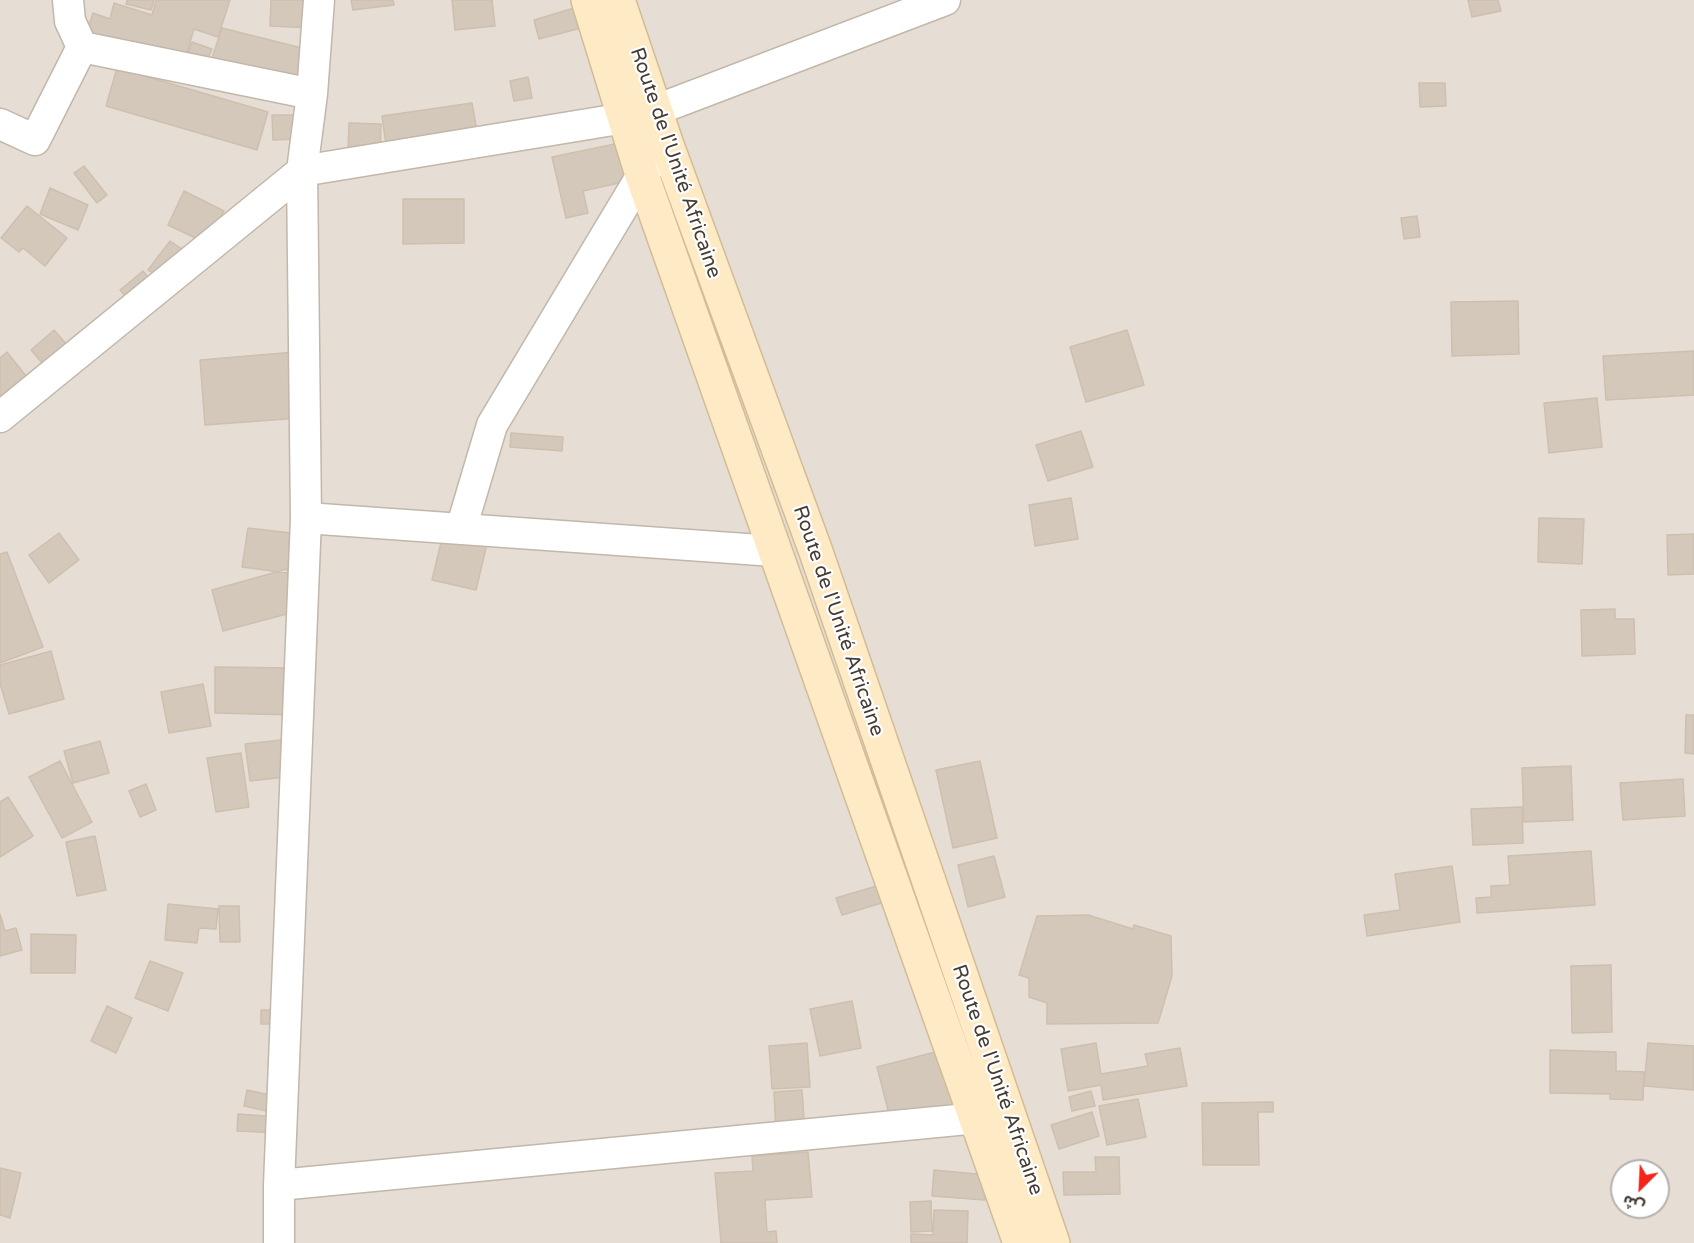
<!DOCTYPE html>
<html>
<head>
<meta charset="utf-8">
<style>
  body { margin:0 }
  #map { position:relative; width:1694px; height:1243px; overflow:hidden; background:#f2ede5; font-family:"Varela Round","Noto Sans Arabic",sans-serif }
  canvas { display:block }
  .north { position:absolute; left:1610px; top:1159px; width:60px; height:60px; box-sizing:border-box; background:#fff; border:2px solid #b5b1ae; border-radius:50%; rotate:204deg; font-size:16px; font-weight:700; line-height:24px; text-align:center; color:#453d35 }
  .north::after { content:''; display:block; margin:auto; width:21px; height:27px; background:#f62318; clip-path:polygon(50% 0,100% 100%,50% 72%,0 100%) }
</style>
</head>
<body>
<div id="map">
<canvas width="1694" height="1243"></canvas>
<div class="north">ش</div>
</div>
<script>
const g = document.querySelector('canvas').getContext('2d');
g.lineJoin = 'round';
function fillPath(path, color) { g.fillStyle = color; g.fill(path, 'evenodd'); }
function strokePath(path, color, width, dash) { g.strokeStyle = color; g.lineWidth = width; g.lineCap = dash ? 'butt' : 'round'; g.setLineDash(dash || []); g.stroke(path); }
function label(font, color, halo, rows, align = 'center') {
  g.font = font + ' "Varela Round",sans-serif'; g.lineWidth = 4.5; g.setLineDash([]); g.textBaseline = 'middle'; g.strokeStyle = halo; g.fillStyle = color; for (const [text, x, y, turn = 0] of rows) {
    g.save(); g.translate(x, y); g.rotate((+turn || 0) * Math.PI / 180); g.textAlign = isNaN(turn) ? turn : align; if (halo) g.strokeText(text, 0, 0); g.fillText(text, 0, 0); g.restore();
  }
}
fillPath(new Path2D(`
  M0 0H1694V1243H0ZM1622 1171H1658V1207H1622Z`), '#e6ded4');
const building = new Path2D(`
  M127 0H154L151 10 126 4Z
  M156 0H230L218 37 194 29 183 65 86 34 93 13 110 19 114 3 152 15Z
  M271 0H314L313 28 270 26Z
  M351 0H393L394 5 353 10Z
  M452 0H492L495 26 455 30Z
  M1468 0H1498L1501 11 1472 17Z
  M584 5 589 26 539 39 534 20Z
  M222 28 314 51 304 90 209 67Z
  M192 42 212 49 205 66 186 59Z
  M117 68 268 112 257 150 106 106Z
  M528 77 532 98 514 101 510 81Z
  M1419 83H1445L1446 106 1420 107Z
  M472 103 478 137 387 152 382 116Z
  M272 115H299V139L273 140Z
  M349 123 381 124 380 154 348 153Z
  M620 143 628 181 583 191 588 213 566 218 552 157Z
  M84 166 107 195 97 203 74 173Z
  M50 188 88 205 78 230 40 214Z
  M184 191 224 211 208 244 168 225Z
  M403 199H464V243L403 244Z
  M27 206 67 238 45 266 23 248 19 252 1 238Z
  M1417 216 1420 237 1404 239 1401 218Z
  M170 241 188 253 167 283 148 270Z
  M143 271 161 292 139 312 120 290Z
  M1518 301 1519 354 1452 356 1451 302Z
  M54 330 76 355 53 376 31 350Z
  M1127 330 1144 385 1086 402 1070 347Z
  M1694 351V395L1606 400 1603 356Z
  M7 352 34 386 0 413V358Z
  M295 352 300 418 205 425 200 360Z
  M1597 398 1602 447 1549 453 1544 403Z
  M1081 431 1093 467 1048 481 1036 445Z
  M511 433 563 437 562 451 510 447Z
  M1071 498 1078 539 1035 546 1029 505Z
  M1539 518 1584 519 1582 564 1538 562Z
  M248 528 300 534 295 574 242 567Z
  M59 533 79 560 49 583 29 555Z
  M443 534 487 544 476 590 432 580Z
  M1694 534V574L1668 575 1667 535Z
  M7 552 43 647 0 663V554Z
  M287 569 298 611 223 631 212 590Z
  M1615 609V619H1634L1635 654 1582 656 1581 610Z
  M51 651 64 699 9 714 0 683V665Z
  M215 667 296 668 295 715 215 713Z
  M203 684 211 726 169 733 161 692Z
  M1686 715H1694V754L1685 753Z
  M290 739 295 776 250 781 245 744Z
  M100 741 109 773 73 783 64 751Z
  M241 753 249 807 216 812 207 758Z
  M60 761 92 822 62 838 29 777Z
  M980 761 997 838 953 848 936 770Z
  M1571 766 1573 820 1524 822 1522 768Z
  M1683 779 1685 816 1623 820 1620 783Z
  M146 784 156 810 140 817 129 791Z
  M8 797 33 836 0 857V802Z
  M1522 807 1523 843 1473 845 1471 809Z
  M95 836 106 890 77 896 66 842Z
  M1591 851 1595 905 1477 913 1476 898 1491 897V886L1510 885 1508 856Z
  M994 856 1005 897 968 907 958 865Z
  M1452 866 1460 922 1367 936 1364 915 1400 910 1395 874Z
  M890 882 895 899 842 915 836 898Z
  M168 904 218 909 216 929 199 928 197 943 165 940Z
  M219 906H239L240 942H220Z
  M0 914 5 931 16 928 22 950 0 956Z
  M1088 915 1133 929 1134 925 1171 936 1172 976 1158 1023 1047 1024V1003L1029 997V978L1019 975 1037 916Z
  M31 934 76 935 75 973H31Z
  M150 961 183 973 168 1011 135 998Z
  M1611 965 1612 1032 1572 1033 1571 966Z
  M852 1001 861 1048 820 1056 810 1009Z
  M107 1006 132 1018 116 1053 91 1041Z
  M261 1010H281V1024H261Z
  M807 1043 810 1087 772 1089 769 1046Z
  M1096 1043 1101 1074 1148 1066 1145 1054 1180 1048 1187 1086 1103 1100 1101 1085 1068 1091 1061 1049Z
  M1648 1043 1694 1046V1090L1644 1086Z
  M943 1050 959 1113 893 1130 877 1067Z
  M1550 1050 1616 1052V1071L1644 1072 1643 1100 1610 1099V1094L1550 1093Z
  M247 1090 275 1096 271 1112 244 1106Z
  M802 1090 805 1133 776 1135 774 1092Z
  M1091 1091 1095 1106 1072 1111 1069 1097Z
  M1138 1099 1146 1137 1107 1145 1099 1106Z
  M1273 1102V1112H1258L1259 1165H1203L1202 1103Z
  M1092 1112 1099 1136 1059 1149 1051 1125Z
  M238 1114 280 1117 279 1133 237 1131Z
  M808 1152 812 1197 765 1200 767 1232 776 1231 777 1243H721L715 1173 753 1171 752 1156Z
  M1095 1157H1119L1120 1194 1064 1195 1063 1172H1096Z
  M0 1168 21 1173 10 1218 0 1215Z
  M934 1170 987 1175 985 1200 932 1196Z
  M931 1201 932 1231 911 1232 910 1202Z
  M934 1210 968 1211 967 1243H911V1234L933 1235Z`);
fillPath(building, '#d4c8bb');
strokePath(building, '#cebfae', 1.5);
const minor = new Path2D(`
  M68 0 70 21 82 47
  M0 124 35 140 82 47 312 94
  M0 417 302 171 625 118 656 110 945 0
  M306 518 774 551
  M461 529 492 425 642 175 667 145
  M279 1185 999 1116
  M279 1243V1185L306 518 302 171 312 94 319 0`);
const secondary = new Path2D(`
  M588 0 642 175 1020 1243
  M618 0 667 145 816 552 1053 1243`);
strokePath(minor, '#c1b7ab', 33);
strokePath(secondary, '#d2bc96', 36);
strokePath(minor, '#fff', 30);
strokePath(secondary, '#feeac4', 33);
label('20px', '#453d35', '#fff', [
  ["Route de l'Unité Africaine",675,163,71],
  ["Route de l'Unité Africaine",838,621,71],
  ["Route de l'Unité Africaine",997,1080,71]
]);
</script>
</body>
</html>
